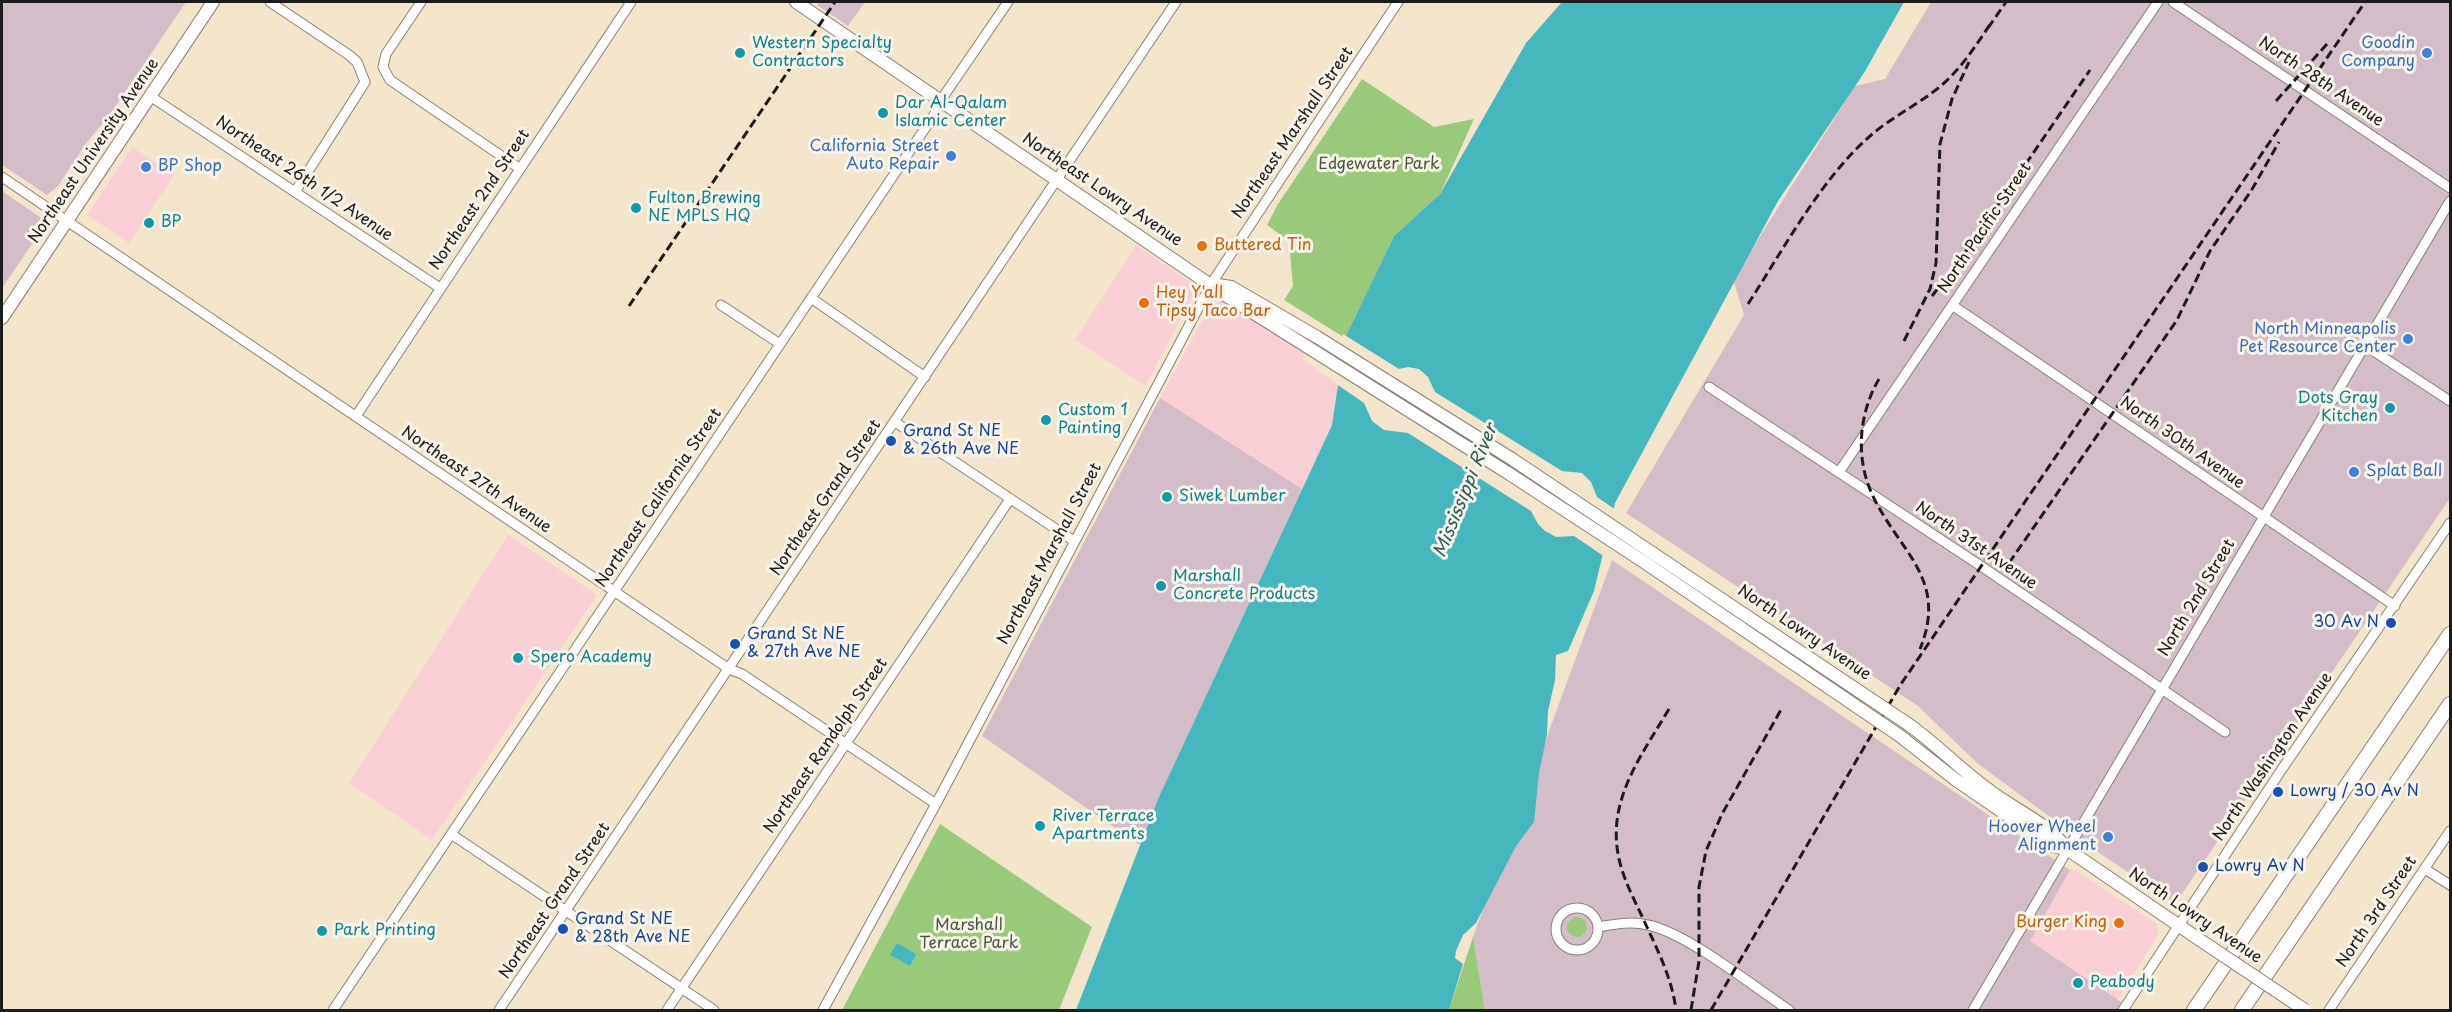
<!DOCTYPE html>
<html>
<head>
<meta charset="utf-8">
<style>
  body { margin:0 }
  #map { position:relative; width:2452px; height:1012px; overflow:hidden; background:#f3e5cc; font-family:"Playpen Sans",sans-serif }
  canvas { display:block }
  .frame { position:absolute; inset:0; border:3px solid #1c1c1c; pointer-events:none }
</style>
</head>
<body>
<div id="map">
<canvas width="2452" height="1012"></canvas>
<div class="frame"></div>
</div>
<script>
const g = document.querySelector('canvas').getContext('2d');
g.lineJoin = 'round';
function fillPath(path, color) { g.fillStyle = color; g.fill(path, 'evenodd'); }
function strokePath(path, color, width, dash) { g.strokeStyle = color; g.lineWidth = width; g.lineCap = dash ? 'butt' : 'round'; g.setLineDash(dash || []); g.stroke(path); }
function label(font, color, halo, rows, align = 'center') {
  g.font = font + ' "Playpen Sans",sans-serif'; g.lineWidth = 6; g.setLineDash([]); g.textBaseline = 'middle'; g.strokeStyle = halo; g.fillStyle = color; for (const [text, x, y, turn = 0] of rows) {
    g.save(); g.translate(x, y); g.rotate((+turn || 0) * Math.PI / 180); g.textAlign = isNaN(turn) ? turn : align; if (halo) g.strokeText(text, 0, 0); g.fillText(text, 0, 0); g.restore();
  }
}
fillPath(new Path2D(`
  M132 147 174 175 129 243 87 215Z
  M1136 245 1198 287 1145 386 1075 340Z
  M1222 301 1227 302 1305 352 1303 359 1338 385 1332 425 1302 489 1160 398 1207 312 1212 304Z
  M508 535 597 595 432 840 349 783Z
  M2070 870H2075L2157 924 2158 935 2117 1000 2030 941Z`), '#f7cfd4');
fillPath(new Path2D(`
  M2 2H186L111 113 87 142 58 186 47 195 2 165Z
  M820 2H865L848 26 817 5Z
  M1931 2H2450V498L2175 904 2092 848 1977 763 1918 706 1626 513 1744 315 1733 279 1855 86 1885 79Z
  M2 191 47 222 2 288Z
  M1160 398 1302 489 1158 799 1140 845 982 736Z
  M1612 560 2070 870 2030 941 2133 1010H1485L1473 937Z`), '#d2bdc8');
fillPath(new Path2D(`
  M1362 79 1434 127 1474 119 1440 194 1394 236 1345 338 1284 300 1293 286 1289 241 1267 225 1278 204Z
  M940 824 1092 927 1059 1010H842Z
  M1567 927a10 10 0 1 1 20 0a10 10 0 1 1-20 0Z
  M1473 937 1485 1010H1449Z`), '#9aca79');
fillPath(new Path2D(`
  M1562 2H1904L1864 73 1778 201 1615 503 1594 591 1568 651 1556 655 1555 680 1548 711 1547 734 1539 773 1534 822 1516 846 1476 923 1463 935 1456 951 1455 958 1463 964 1449 1010H1076L1158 799 1332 425 1345 338 1394 236 1440 194 1526 43Z
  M897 943 916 954 910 966 890 955Z`), '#47b7be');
fillPath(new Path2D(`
  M1343 334 1399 369 1408 367 1419 369 1428 377 1435 392 1562 471 1582 473 1591 482 1597 497 1616 510 1605 557 1574 536 1556 537 1545 531 1538 524 1531 511 1408 433 1384 430 1372 421 1364 403 1335 383Z`), '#f3e5cc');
const minor = new Path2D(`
  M270 2 349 55 357 62 365 82 295 192
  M421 2 386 54 383 67 390 80 519 168
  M2173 2 2450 188
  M150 96 440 288
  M2 177 729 669 742 674 936 804
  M811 298 925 377
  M721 305 780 344
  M1952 305 2395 606
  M2366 346 2450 401
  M1709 387 1981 566 2225 732
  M356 416 631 2
  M895 422 1074 541
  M1839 472 2158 2
  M451 834 714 1010
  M2425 869 2450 885
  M1556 929a21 21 0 1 1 42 0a21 21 0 1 1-42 0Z
  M1598 927C1615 924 1632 921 1648 925 1687 933 1754 987 1789 1010
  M333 1010 936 112 941 100 1008 2
  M499 1010 1176 2
  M667 1010 1010 499
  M823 1010 936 804 1211 284 1398 2
  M1973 1010 2450 201
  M2123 1010 2280 772 2450 523
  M2329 1010 2450 831`);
const major = new Path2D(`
  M796 2 1225 295 1508 473
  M1212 284 1231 287 1317 337 1512 459
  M2 318 213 2
  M1908 724C1936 744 1959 768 1986 788 2012 809 2047 822 2067 849L2200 940
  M1900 736 1956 780 2052 846 2067 849`);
const highway = new Path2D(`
  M2194 1010 2450 634
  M2242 1010 2450 704`);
strokePath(minor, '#888074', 11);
strokePath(major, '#888074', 14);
strokePath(highway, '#888074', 16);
strokePath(minor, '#fff', 9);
strokePath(major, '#fff', 12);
strokePath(highway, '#fff', 14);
strokePath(new Path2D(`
  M1988 28 2006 2
  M2276 101 2327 44
  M1932 296 1958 263 2090 70
  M1748 304C1783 250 1821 179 1869 137 1891 117 1920 104 1943 84 1963 66 1977 44 1991 23
  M629 306 835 2
  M1904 341 1930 289 1936 263 1940 144 1952 99 1969 62
  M1879 379C1859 413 1855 457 1872 494 1898 551 1949 578 1920 649
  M2009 563 2177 320 2210 251 2251 191 2279 142
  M1669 709C1638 761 1602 807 1622 870 1628 889 1638 907 1646 925 1659 953 1672 979 1676 1010
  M1691 1010 1699 961V887L1706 851 1722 814 1782 708
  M1711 1010 1901 684 2365 2`), '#1c1c1c', 3, [9, 4.5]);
const majorBridge = new Path2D(`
  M1512 459 1908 724
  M1508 473 1644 562 1900 736
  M2200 940 2305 1010`);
strokePath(majorBridge, '#888074', 14, []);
strokePath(majorBridge, '#fff', 12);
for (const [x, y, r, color] of [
  [740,53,6,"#0f9aa8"],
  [2427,53,6,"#3f7fe0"],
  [883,113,6,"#0f9aa8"],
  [951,156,6,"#3f7fe0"],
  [146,167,6,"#3f7fe0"],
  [636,208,6,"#0f9aa8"],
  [149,223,6,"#0f9aa8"],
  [1202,246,6,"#e8710a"],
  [1144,303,6,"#e8710a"],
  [2408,339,6,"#3f7fe0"],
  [2390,408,6,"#0f9aa8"],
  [1046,420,6,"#0f9aa8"],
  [891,441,6,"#1a4fb4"],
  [2354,472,6,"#3f7fe0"],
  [1167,497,6,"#0f9aa8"],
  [1161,586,6,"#0f9aa8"],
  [2391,623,6,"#1a4fb4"],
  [735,644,6,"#1a4fb4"],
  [518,658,6,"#0f9aa8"],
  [2278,792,6,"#1a4fb4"],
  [1040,826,6,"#0f9aa8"],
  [2108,837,6,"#3f7fe0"],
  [2203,867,6,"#1a4fb4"],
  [2119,923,6,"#e8710a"],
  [563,929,6,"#1a4fb4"],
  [322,931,6,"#0f9aa8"],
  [2078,983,6,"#0f9aa8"]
]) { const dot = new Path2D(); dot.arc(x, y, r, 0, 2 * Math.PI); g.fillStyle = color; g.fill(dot); strokePath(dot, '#f7f3e8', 2); }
label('16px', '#0d838f', '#f7f3e8', [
  ["Western Specialty",752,44],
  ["Contractors",752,62],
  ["Dar Al-Qalam",895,104],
  ["Islamic Center",895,122],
  ["Fulton Brewing",648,199],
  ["NE MPLS HQ",648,217],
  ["BP",161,223],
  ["Dots Gray",2378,399,"right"],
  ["Kitchen",2378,417,"right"],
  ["Custom 1",1058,411],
  ["Painting",1058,429],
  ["Siwek Lumber",1179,497],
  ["Marshall",1173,577],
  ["Concrete Products",1173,595],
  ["Spero Academy",530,658],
  ["River Terrace",1052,817],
  ["Apartments",1052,835],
  ["Park Printing",334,931],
  ["Peabody",2090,983]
], 'left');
label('16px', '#366cbe', '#f7f3e8', [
  ["Goodin",2415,44],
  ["Company",2415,62],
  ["California Street",939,147],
  ["Auto Repair",939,165],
  ["BP Shop",158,167,"left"],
  ["North Minneapolis",2396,330],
  ["Pet Resource Center",2396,348],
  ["Splat Ball",2366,472,"left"],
  ["Hoover Wheel",2096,828],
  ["Alignment",2096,846]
], 'right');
label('16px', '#1c1c1c', '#f7f3e8', [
  ["North 28th Avenue",2321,82,34],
  ["Northeast Marshall Street",1293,133,-56],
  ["Northeast University Avenue",94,151,-56],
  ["Northeast 26th 1/2 Avenue",304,179,34],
  ["Northeast Lowry Avenue",1102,190,34],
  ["Northeast 2nd Street",480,200,-56],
  ["North Pacific Street",1985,228,-56],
  ["North 30th Avenue",2182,443,35],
  ["Northeast 27th Avenue",476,480,34],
  ["Northeast California Street",659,498,-56],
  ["Northeast Grand Street",826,498,-56],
  ["North 31st Avenue",1976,546,34],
  ["Northeast Marshall Street",1050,554,-62],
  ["North 2nd Street",2197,598,-59],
  ["North Lowry Avenue",1804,633,34],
  ["Northeast Randolph Street",826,746,-56],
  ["North Washington Avenue",2273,757,-56],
  ["Northeast Grand Street",555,901,-56],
  ["North 3rd Street",2377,912,-56],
  ["North Lowry Avenue",2195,916,34]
]);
label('16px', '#48593d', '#f7f3e8', [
  ["Edgewater Park",1379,165],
  ["Marshall",969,926],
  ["Terrace Park",969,944]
]);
label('16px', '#c56008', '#f7f3e8', [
  ["Buttered Tin",1214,246],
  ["Hey Y'all",1156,294],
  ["Tipsy Taco Bar",1156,312],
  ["Burger King",2107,923,"right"]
], 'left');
label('16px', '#164399', '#f7f3e8', [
  ["Grand St NE",903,432],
  ["& 26th Ave NE",903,450],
  ["30 Av N",2379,623,"right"],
  ["Grand St NE",747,635],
  ["& 27th Ave NE",747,653],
  ["Lowry / 30 Av N",2290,792],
  ["Lowry Av N",2215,867],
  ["Grand St NE",575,920],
  ["& 28th Ave NE",575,938]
], 'left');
label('italic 18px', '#2d5a5d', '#f7f3e8', [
  ["Mississippi River",1466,491,-68]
]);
</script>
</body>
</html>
